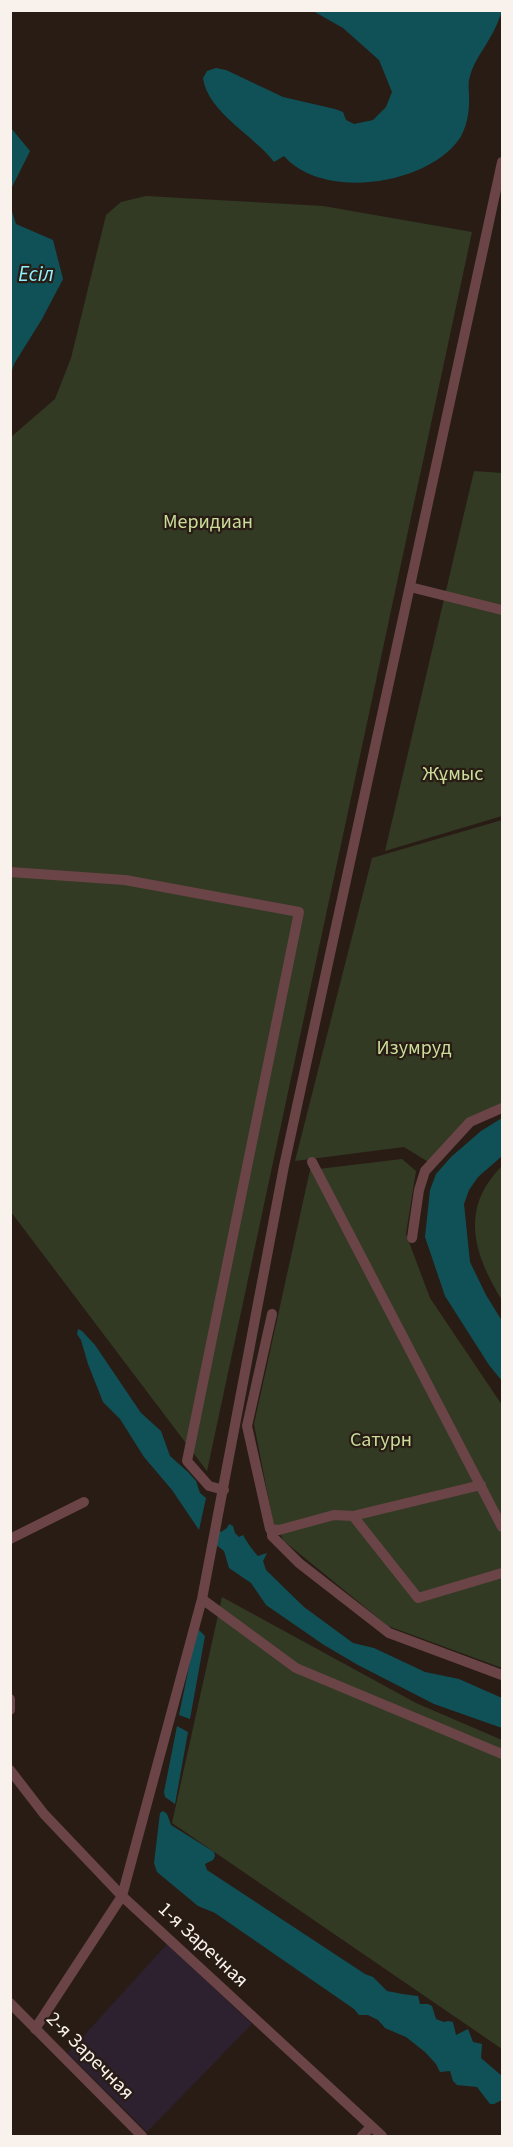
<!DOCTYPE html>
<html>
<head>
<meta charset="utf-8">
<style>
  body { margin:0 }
  #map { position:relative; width:513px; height:2147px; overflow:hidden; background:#281c15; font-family:"Source Sans 3",sans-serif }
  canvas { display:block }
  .frame { position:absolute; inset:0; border:12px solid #f9f1ec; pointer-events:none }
</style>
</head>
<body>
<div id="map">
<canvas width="513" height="2147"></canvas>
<div class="frame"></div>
</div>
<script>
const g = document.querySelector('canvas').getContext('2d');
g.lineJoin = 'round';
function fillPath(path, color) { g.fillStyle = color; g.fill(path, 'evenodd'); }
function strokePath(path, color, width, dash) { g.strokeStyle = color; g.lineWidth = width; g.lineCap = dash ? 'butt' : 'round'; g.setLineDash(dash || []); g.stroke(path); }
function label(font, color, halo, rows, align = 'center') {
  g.font = font + ' "Source Sans 3",sans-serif'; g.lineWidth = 4.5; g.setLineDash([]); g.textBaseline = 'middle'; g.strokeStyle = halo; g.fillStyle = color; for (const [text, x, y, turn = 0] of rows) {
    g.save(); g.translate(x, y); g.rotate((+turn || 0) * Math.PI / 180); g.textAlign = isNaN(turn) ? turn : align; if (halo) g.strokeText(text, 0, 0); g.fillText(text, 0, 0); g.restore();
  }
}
fillPath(new Path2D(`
  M167 1944 252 2024 147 2132 68 2053Z`), '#2d212f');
fillPath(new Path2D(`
  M146 196 323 206 472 232 207 1471 11 1212V437L55 399 71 358 106 215 121 202Z
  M474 471 502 473V816L385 851Z
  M502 820V1105L468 1120 430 1163 404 1147 295 1161 372 858Z
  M402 1159 416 1171 406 1234 430 1298 502 1405V1668L388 1626 284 1541 273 1522 254 1424 310 1170Z
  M502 1166V1300C474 1254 459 1209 502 1166Z
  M222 1597 416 1703 502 1740V2049L172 1823Z`), '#333a23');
fillPath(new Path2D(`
  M313 11H502C499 19 496 28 491 36 484 49 474 61 470 76 467 85 470 94 469 103 469 114 466 128 460 138 428 185 323 201 284 156L274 162C254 135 208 113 203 78L207 71 216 68 226 70 283 97 335 109 343 112 346 120 354 124 373 120 386 107 392 92 379 60 343 28Z
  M11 128 30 151 11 189Z
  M11 208 16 224 53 240 63 279 42 319 14 364 11 374Z
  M502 1118V1156L478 1177 469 1190 464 1204 470 1262 486 1295 502 1321V1381L489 1365 445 1296 425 1237 430 1190 436 1174 451 1157 481 1131Z
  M78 1329 82 1331 95 1345 141 1413 161 1431 170 1456 188 1472 196 1481 200 1493 206 1498 199 1530 172 1490 144 1457 120 1419 103 1402 88 1364 81 1340 77 1334Z
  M229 1524 233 1526 235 1533 239 1537 243 1535C247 1542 253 1551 258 1556L267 1553 263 1561 266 1570 304 1607 353 1643 374 1648 425 1672 459 1679 502 1698V1728L434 1704 358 1665 324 1645 266 1605 251 1583 229 1568 224 1551 215 1544 218 1530 221 1532 227 1528Z
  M199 1630 205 1636 190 1719 179 1715 195 1638Z
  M177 1726 188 1732 175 1804 165 1797 164 1792Z
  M163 1811 167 1814 171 1825 214 1852 215 1856 213 1860 205 1864 207 1870 365 1974 373 1977 387 1991C398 1993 406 1995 418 1996L420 2004H428L432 2006 436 2019 444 2022 448 2021 453 2022 456 2035 468 2029 473 2042 482 2044 481 2058 502 2076V2100L494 2104H490L477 2087 457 2085 453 2081 450 2071 440 2072 436 2064 425 2052 406 2037 385 2028 378 2020 368 2015H359L354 2009 215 1913 198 1906 157 1872 154 1863 160 1813Z`), '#105158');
strokePath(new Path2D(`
  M410 587 502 610
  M10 872 125 880 299 912 187 1461 209 1486 224 1490
  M312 1162 502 1527
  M412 1238 419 1190 425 1171 470 1122 502 1108
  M272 1314 247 1426 270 1529 279 1530 334 1515 353 1516 481 1485
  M353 1516 418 1598 502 1573
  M272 1530V1536L299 1563 389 1633 502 1675
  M10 1539 84 1502
  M202 1599 296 1668 502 1754
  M10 1699V1710
  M10 1770 44 1814 122 1896 382 2136
  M10 2003 142 2136
  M35 2029 122 1896 202 1599 284 1166 502 162
  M362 2136 371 2127`), '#6b4448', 10);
label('20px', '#c9dd99', '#281c15', [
  ["Меридиан",208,524],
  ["Жұмыс",453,776],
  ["Изумруд",414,1050],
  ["Сатурн",381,1442]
]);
label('20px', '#f9f1ec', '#281c15', [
  ["1-я Заречная",202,1946,43],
  ["2-я Заречная",89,2057,45]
]);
label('italic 21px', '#90f0fc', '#281c15', [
  ["Есіл",36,276]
]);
</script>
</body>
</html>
